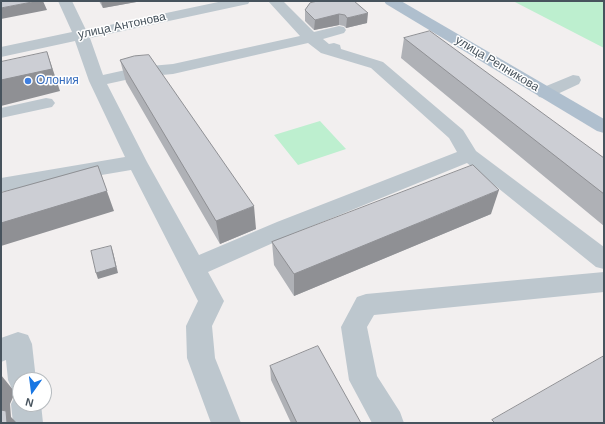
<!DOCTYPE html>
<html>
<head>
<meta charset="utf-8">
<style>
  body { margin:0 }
  #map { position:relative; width:605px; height:424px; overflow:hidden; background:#f2efef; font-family:Arial,sans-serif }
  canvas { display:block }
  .frame { position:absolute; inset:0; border:2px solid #47535d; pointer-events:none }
  .north { position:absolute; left:12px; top:372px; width:40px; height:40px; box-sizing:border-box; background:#fff; border:1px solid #b5babe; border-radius:50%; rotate:194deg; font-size:11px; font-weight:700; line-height:16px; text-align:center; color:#47535d }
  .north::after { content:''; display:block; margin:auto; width:14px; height:18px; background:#1876e3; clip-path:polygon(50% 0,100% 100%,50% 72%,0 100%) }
</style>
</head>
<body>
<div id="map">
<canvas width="605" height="424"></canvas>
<div class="frame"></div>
<div class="north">N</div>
</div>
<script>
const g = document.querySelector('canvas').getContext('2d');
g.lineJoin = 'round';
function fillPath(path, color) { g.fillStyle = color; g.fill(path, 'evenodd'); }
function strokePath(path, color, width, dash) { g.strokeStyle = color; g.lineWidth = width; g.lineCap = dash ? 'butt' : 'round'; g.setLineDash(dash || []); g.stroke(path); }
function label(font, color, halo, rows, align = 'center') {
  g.font = font + ' Arial,sans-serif'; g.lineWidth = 3; g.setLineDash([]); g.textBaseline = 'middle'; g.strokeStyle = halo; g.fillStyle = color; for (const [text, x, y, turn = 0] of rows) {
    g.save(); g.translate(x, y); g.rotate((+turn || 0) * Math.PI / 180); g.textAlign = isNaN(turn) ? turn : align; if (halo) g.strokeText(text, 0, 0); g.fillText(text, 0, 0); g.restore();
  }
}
fillPath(new Path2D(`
  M513 1H604V48Z
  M320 121 346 149 298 165 274 135Z`), '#bdefcf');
fillPath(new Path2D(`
  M58 1H72L86 30 223 1H250L248 4 243 5 90 38 103 75 139 67 173 64 300 36 268 1H283L314 32 339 26 344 27 346 30 344 33 323 39 329 44 334 43 340 45 341 49 383 62 463 130 476 151 604 247V269L596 267 467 163 293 234 208 272 224 301 212 326 215 358 241 423H211L187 358 186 326 198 301 131 170 1 192V178L125 157 89 81 75 41 1 57V47L72 32ZM308 43 321 53 371 68 449 138 457 152 277 222 199 255 147 162 107 84 139 77 173 74Z
  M573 75 579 76 581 80 579 84 551 97 545 98 539 97 536 93 539 89Z
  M46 98 52 99 55 103 52 107 1 118V108Z
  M604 272V292L374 315 367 327 377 376 400 412 404 423H372L349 380 341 327 357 297 366 294Z
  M18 332 28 335 32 344 36 380H20V404H41L43 423H13L11 404 16 394 19 392 12 389 8 380 6 360 1 362V338Z`), '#bdc7ce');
fillPath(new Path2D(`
  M384 1H401L604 119V133L597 131 386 4Z`), '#afbfce');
fillPath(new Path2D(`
  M99 1H142L103 8Z
  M310 3 367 23 346 28 344 26 339 25 314 30 305 21V10Z
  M404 38 604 158V226L401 58Z
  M120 60 256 229 220 244 126 82Z
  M491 214 294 296 274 265 272 242Z
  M270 366 361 423H291L271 380Z`), '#afb1b6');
fillPath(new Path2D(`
  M37 1H43L47 10 1 19V8Z
  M101 1H142L103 8Z
  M368 13 367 23 346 28 347 18Z
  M339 14V25L314 30 315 20Z
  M47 52 60 91 1 106V80Z
  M98 166 114 211 1 246V223Z
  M499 190 491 214 294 296V274Z
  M254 206 256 229 220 244 216 221Z
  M111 246 113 252 118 273 98 279 96 273Z
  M1 375 14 391V395L10 404 11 417 17 423H7L1 412Z`), '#8f9094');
const building = new Path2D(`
  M1 1H37L1 8Z
  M318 1H354L368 13 347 18 345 15 339 14 315 20 305 10 310 3Z
  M430 31 604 158V194L404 38Z
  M47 52 52 69 1 80V62Z
  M149 55 254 206 216 221 120 60 134 56Z
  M473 165 499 190 294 274 272 242Z
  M98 166 107 191 1 223V193Z
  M111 246 116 267 96 273 91 251Z
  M318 346 361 423H297L270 366Z
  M604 356V423H495L492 420Z
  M1 410 6 411 7 423H1Z`);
fillPath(building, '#ccced4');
strokePath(building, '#8f9094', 1);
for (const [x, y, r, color] of [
  [28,81,4,"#3f7fe0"]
]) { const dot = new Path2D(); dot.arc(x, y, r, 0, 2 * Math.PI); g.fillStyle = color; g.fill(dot); strokePath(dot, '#fff', 1.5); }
label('12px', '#47535d', '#fff', [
  ["улица Антонова",122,26,-12],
  ["улица Репникова",497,64,31]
]);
label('12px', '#366cbe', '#fff', [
  ["Олония",36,81]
], 'left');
</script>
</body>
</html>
